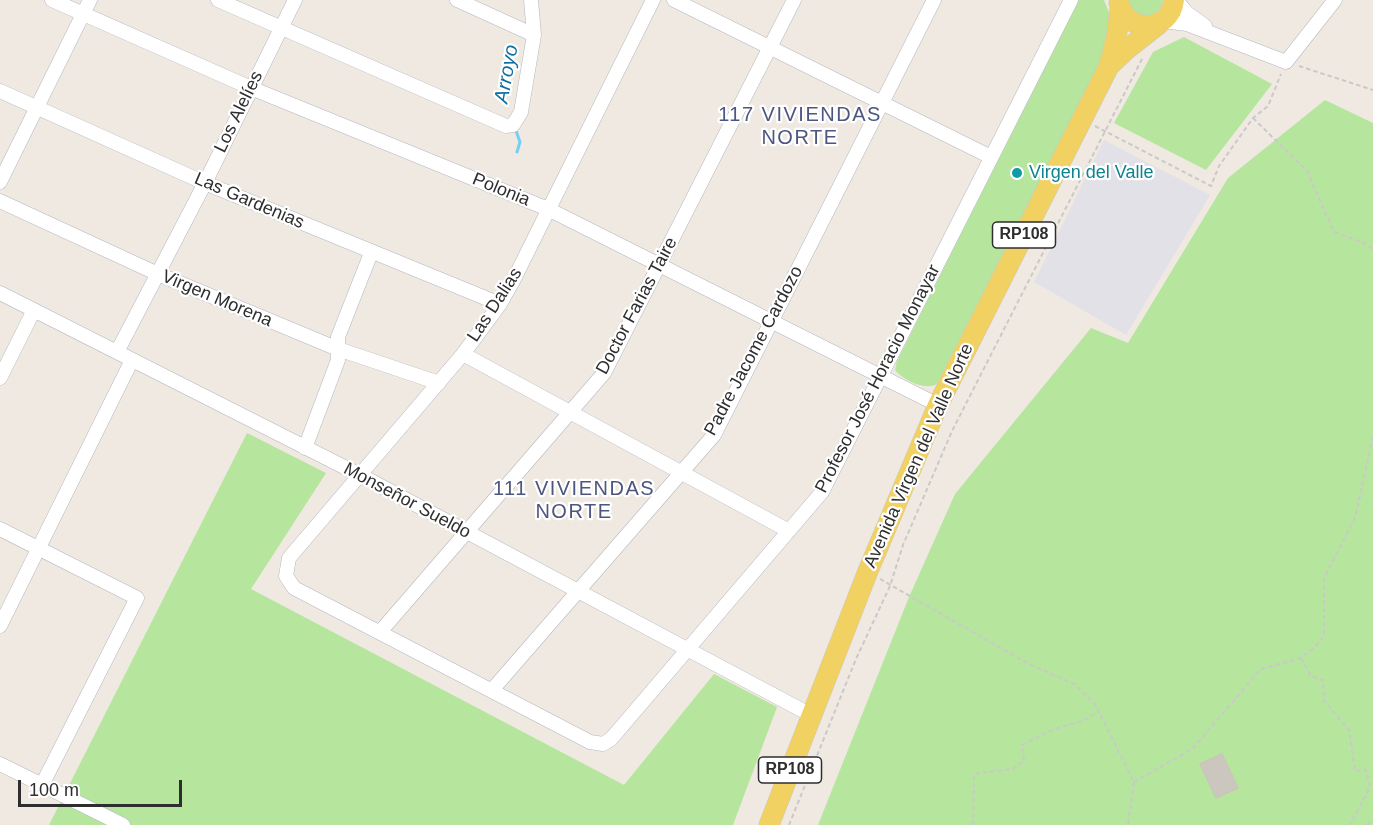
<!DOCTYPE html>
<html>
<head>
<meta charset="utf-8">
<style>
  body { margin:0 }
  #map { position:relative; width:1373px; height:825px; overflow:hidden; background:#efe9e1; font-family:Helvetica,sans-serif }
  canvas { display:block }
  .scale { position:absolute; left:18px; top:780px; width:164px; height:27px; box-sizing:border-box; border:3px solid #2e2e2e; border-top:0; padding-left:8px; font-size:18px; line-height:21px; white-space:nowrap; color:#2e2e2e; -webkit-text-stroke:4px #fff; paint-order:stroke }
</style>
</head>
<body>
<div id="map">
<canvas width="1373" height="825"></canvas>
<div class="scale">100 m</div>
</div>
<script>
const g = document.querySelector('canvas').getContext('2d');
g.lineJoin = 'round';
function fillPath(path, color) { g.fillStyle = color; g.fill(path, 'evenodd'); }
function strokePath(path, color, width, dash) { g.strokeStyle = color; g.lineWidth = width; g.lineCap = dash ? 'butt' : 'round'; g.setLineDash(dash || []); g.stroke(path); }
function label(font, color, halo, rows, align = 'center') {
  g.font = font + ' Helvetica,sans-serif'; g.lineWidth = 4.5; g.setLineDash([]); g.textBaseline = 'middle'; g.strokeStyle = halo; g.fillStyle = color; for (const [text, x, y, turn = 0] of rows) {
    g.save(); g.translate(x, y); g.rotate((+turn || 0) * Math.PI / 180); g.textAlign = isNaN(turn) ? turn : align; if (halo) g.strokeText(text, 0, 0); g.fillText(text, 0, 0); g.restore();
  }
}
fillPath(new Path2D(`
  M1104 140 1210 195 1126 335 1034 282Z`), '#e3e1e8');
fillPath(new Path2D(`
  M1079 0H1104L1113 22 1109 45 937 384C925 391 903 380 895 370L897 361Z
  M1128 0H1163C1162 10 1157 13 1148 17L1132 12Z
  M1184 37 1272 84 1206 170 1114 123 1153 52Z
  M1325 100 1373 123V825H818L909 597 955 494 1091 328 1128 343 1228 178Z
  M247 433 326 473 251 589 624 785 714 674 777 707 733 825H49Z`), '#b6e59e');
strokePath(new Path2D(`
  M515 128 520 142 517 152`), '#75cff0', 3);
const building = new Path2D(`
  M1222 754 1238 788 1216 798 1200 764Z`);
fillPath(building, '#cbc7bf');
strokePath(building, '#cbc5ba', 1.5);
const street = new Path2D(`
  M52 0 251 88 548 209 938 405
  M218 0 506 126 513 125 521 112 534 35 531 0
  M457 0 534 35
  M653 0 514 279 500 304 463 354 289 558 286 576 294 588 590 742 603 744 611 739 822 492 1071 0
  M674 0 991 157
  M1176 0 1187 13 1205 26
  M1163 21 1187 24 1286 62 1335 0
  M0 91 205 183 500 304
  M0 182 90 0
  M0 201 158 274 338 349 439 383
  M0 293 360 475 811 715
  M117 352 205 183 295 0
  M463 354 789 531
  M0 378 34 310
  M305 448 338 360V337L371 253
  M0 529 137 598 42 785
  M0 626 132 360
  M380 632 604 373 794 0
  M492 690 714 435 934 0
  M0 764 123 825`);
const primary = new Path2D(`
  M1119 3C1127 34 1170 33 1174 0
  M1109 66 1126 50 1159 24
  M769 825 868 571 938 405 1109 66 1116 39 1120 9`);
strokePath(street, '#b4b7c1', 15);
strokePath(primary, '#c9c9c9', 21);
strokePath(new Path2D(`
  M1299 66 1373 90
  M1253 118 1307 171 1334 232 1364 243 1373 249
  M1095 126 1211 186 1219 166 1253 118 1268 106 1281 74
  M880 579 1029 664 1074 684 1095 704 1134 782 1128 825
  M1301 658 1311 676 1323 680 1324 701 1349 730 1355 771 1366 770 1370 787 1350 825
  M1134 782 1192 749 1261 669 1301 658 1315 647 1324 636V578L1355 518 1373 436
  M789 825 856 659 890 586 903 545 952 431 1143 57
  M973 825 974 774 1013 769 1024 761 1022 745 1054 729 1083 721 1099 711
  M1366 825 1373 822`), '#c9c9c9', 2, [4.5, 3]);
strokePath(street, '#fff', 14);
strokePath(primary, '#f2d163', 20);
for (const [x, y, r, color] of [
  [1017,173,6,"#0f9aa8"]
]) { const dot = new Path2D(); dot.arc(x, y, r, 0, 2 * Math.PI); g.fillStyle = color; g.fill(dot); strokePath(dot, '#fff', 2); }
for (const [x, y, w] of [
  [1024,235,63],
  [790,770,63]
]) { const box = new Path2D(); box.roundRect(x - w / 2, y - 13, w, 26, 4.5); g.fillStyle = '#fff'; g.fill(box); strokePath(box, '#2e2e2e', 1.5); }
label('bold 16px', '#2e2e2e', null, [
  ["RP108",1024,235],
  ["RP108",790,770]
]);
label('18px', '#2e2e2e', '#fff', [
  ["Los Alelíes",239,112,-64],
  ["Polonia",501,190,22],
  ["Las Gardenias",249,201,23],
  ["Virgen Morena",217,299,23],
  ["Las Dalias",495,305,-57],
  ["Doctor Farias Taire",637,306,-62],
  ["Padre Jacome Cardozo",754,351,-62],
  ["Profesor José Horacio Monayar",878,379,-63],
  ["Avenida Virgen del Valle Norte",919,456,-66],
  ["Monseñor Sueldo",407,501,28]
]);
label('18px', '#0d838f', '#fff', [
  ["Virgen del Valle",1029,173]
], 'left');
label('italic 20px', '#0d6fa3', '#fff', [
  ["Arroyo",507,74,-80]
]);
g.letterSpacing = '1.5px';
label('20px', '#4d5680', '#fff', [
  ["117 VIVIENDAS",800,115],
  ["NORTE",800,138],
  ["111 VIVIENDAS",574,489],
  ["NORTE",574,512]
]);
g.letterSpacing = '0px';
</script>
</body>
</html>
